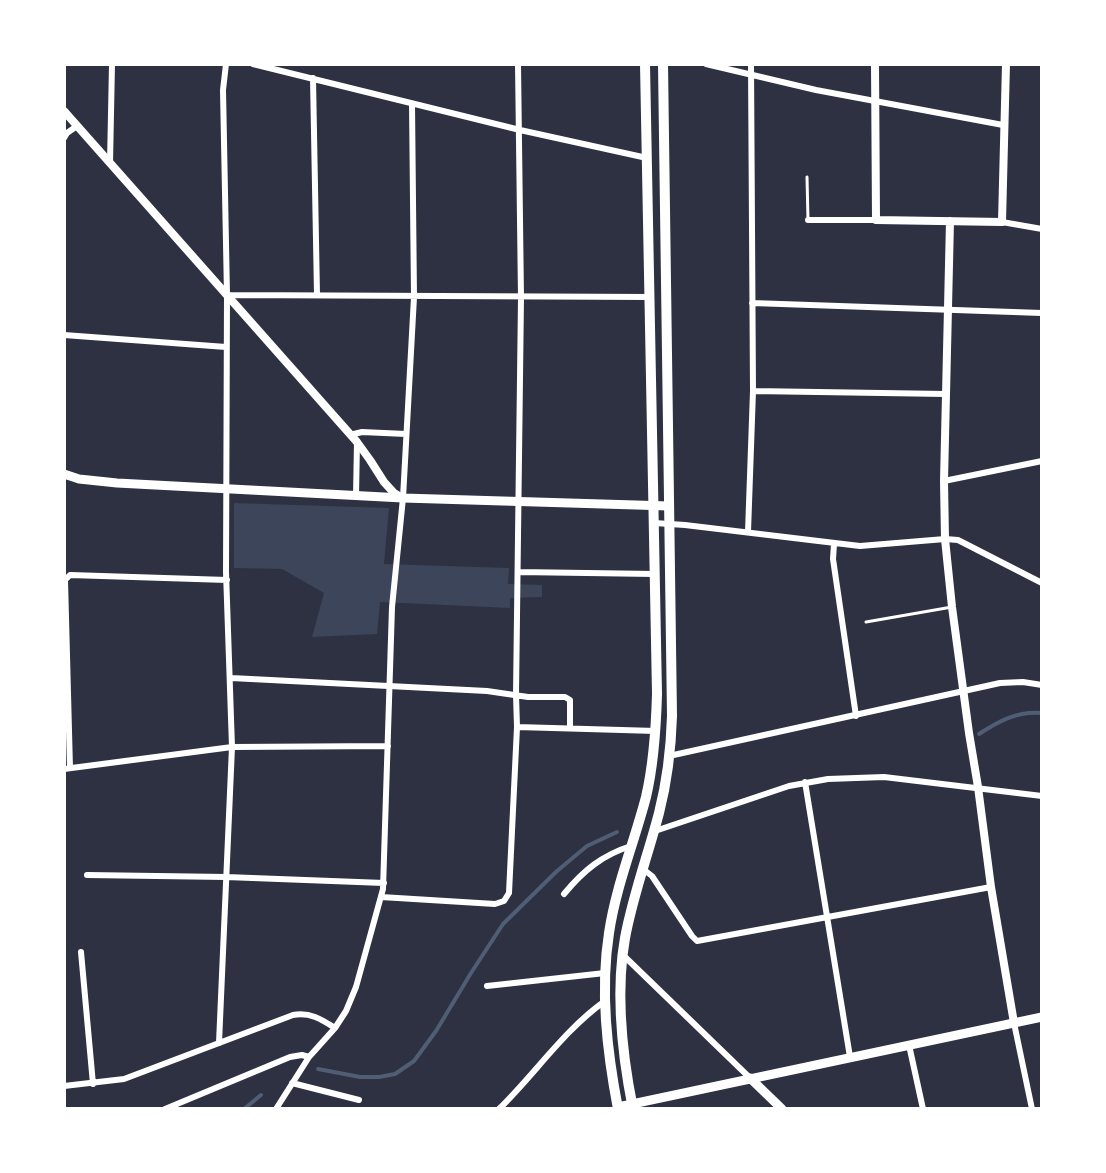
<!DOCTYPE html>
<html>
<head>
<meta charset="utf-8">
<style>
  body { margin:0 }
  #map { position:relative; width:1106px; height:1173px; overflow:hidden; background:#2d3142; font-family:Inter,sans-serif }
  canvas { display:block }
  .frame { position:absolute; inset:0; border:66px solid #fff; pointer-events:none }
</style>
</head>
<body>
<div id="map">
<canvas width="1106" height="1173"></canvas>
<div class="frame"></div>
</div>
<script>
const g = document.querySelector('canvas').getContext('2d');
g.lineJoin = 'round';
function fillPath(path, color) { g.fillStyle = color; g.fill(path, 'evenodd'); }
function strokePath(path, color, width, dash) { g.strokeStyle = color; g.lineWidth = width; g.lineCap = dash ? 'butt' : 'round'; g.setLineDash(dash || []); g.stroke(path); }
fillPath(new Path2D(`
  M234 503 389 508 384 564 509 568 508 584 542 585V597L510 598V608L380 602 377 634 312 637 324 593 282 569 234 568Z`), '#3c4559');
strokePath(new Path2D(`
  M979 734C999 721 1017 711 1042 713
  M318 1069 360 1077H379L395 1074 414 1061 436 1031 471 973 503 924 557 871 587 846 617 832
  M244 1109 261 1095`), '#4f5d75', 4);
strokePath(new Path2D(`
  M807 177 808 220
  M866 622 952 607`), '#fff', 3);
strokePath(new Path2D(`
  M253 64 520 130 647 158
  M706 64 816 90 1003 125
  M313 78 317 295
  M64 138 67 133 77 126
  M110 163 112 64
  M808 220H876
  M1002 222 1042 229
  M227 295 650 297
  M752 303 1042 313
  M64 335 226 347
  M753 391 946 394
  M350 435 362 432 406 434
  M944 481 1042 461
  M356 496 357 442
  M654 523 685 525 860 546 945 539 958 540 1042 583
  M748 532 753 391 751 64
  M834 544 833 559 856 716
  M518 572 655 574
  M231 678 487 691 528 697H565L570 700V727
  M517 727 656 731
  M669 756 1000 683 1023 682 1042 685
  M70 768 65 580 70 575 227 580
  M64 769 232 747 388 746
  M805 782 850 1057
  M655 831 789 786 828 779 884 777 1042 796
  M643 869 652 876 692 936 697 941 991 887
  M87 875 226 877 384 883
  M564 894C583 871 602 855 631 846
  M381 897 495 904 504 901 509 893 517 727 516 695 521 298 518 64
  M81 952 93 1084
  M623 955 750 1078
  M487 986 605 973
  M1014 1023 1032 1109
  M219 1043 232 747 226 572 227 295 223 90 226 64
  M909 1045 923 1109
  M292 1083 359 1100
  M64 1086 124 1079 293 1015C310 1012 321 1019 335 1028
  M165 1109 290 1057 302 1055 309 1057
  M276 1109 309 1057 335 1028 346 1011 356 987 383 889 392 607 403 498 414 297 412 104
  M499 1109C535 1074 564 1030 605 1001`), '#fff', 6);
strokePath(new Path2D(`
  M875 64 876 220 1002 222 1006 64
  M64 111 357 442 370 460 384 482 394 493 402 498
  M950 221 944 481 945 539 952 607 969 733 978 787 991 887 1014 1023`), '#fff', 8);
strokePath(new Path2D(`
  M64 474 79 479 117 483 403 498 669 506
  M750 1078 782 1109
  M618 1107 1042 1017`), '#fff', 9);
strokePath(new Path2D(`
  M618 1109C607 1051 600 991 609 933 616 886 634 843 646 797 654 763 656 729 657 694L645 64
  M633 1109C622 1054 615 994 625 938 633 895 648 855 659 813 667 782 671 749 672 716L663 64`), '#fff', 10);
</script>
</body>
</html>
